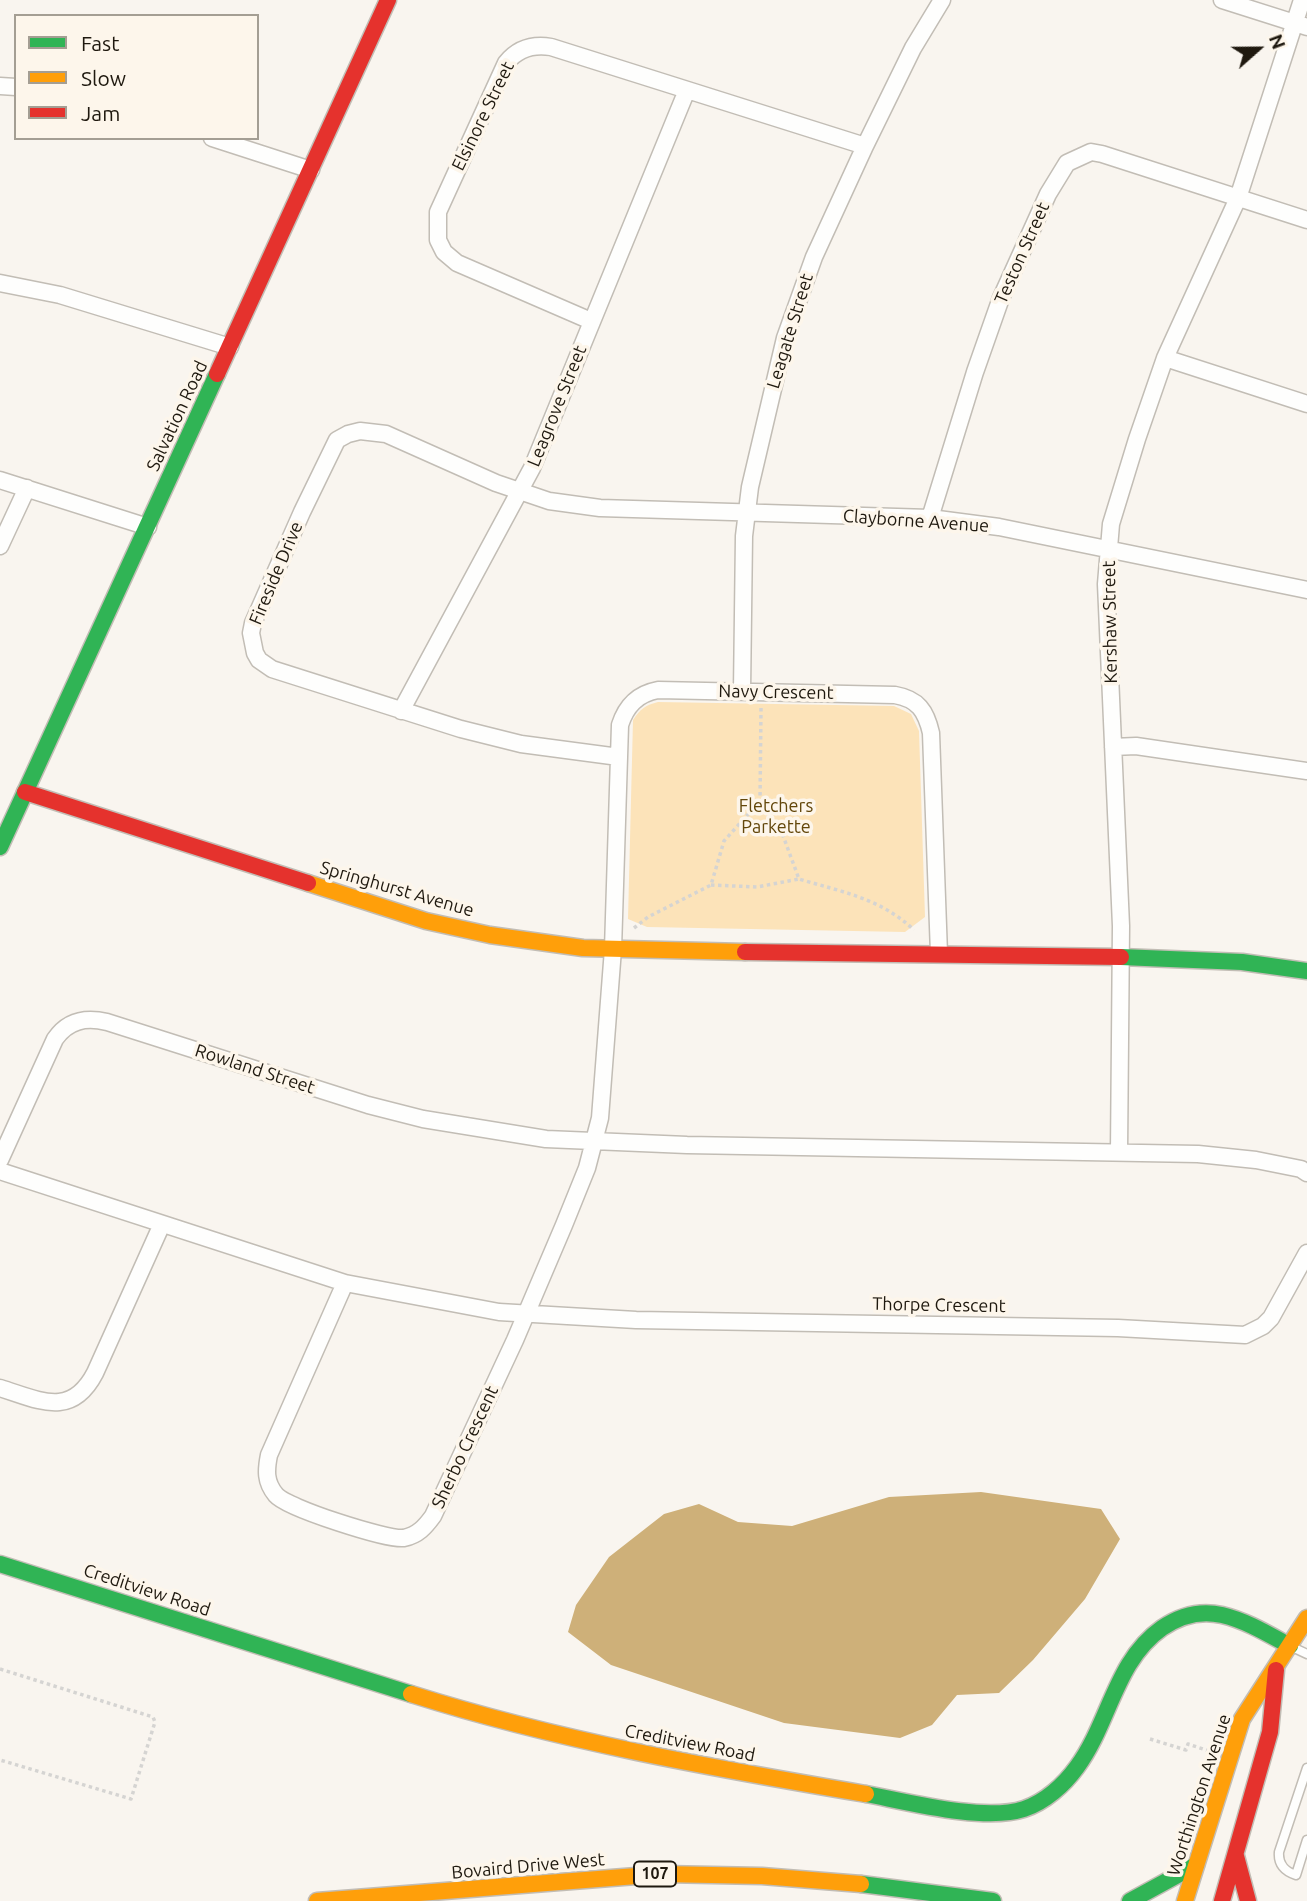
<!DOCTYPE html>
<html>
<head>
<meta charset="utf-8">
<style>
  body { margin:0 }
  #map { position:relative; width:1307px; height:1901px; overflow:hidden; background:#f9f5ef; font-family:Ubuntu,sans-serif }
  canvas { display:block }
  .legend { position:absolute; left:14px; top:14px; width:245px; height:126px; box-sizing:border-box; background:#fdf6eb; border:2px solid #a49e93; margin:0; padding:9px 12px; list-style:none; font-size:21px; color:#1f190f }
  .legend li { display:flex; align-items:center; gap:14px; height:35px }
  .legend b { width:35px; border:2px solid #a49e93 }
  .north { position:absolute; left:1223px; top:14px; width:70px; height:70px; -webkit-text-stroke:5px #fdf6eb; paint-order:stroke; rotate:69deg; font-size:19px; font-weight:700; line-height:28px; text-align:center; color:#1f190f }
  .north::after { content:''; display:block; margin:auto; width:24px; height:32px; background:#1f190f; clip-path:polygon(50% 0,100% 100%,50% 72%,0 100%) }
</style>
</head>
<body>
<div id="map">
<canvas width="1307" height="1901"></canvas>
<ul class="legend">
<li><b style="height:9px;background:#30b455"></b>Fast</li>
<li><b style="height:9px;background:#ff9f0a"></b>Slow</li>
<li><b style="height:9px;background:#e5322d"></b>Jam</li>
</ul>
<div class="north">N</div>
</div>
<script>
const g = document.querySelector('canvas').getContext('2d');
g.lineJoin = 'round';
function fillPath(path, color) { g.fillStyle = color; g.fill(path, 'evenodd'); }
function strokePath(path, color, width, dash) { g.strokeStyle = color; g.lineWidth = width; g.lineCap = dash ? 'butt' : 'round'; g.setLineDash(dash || []); g.stroke(path); }
function label(font, color, halo, rows, align = 'center') {
  g.font = font + ' Ubuntu,sans-serif'; g.lineWidth = 7; g.setLineDash([]); g.textBaseline = 'middle'; g.strokeStyle = halo; g.fillStyle = color; for (const [text, x, y, turn = 0] of rows) {
    g.save(); g.translate(x, y); g.rotate((+turn || 0) * Math.PI / 180); g.textAlign = isNaN(turn) ? turn : align; if (halo) g.strokeText(text, 0, 0); g.fillText(text, 0, 0); g.restore();
  }
}
fillPath(new Path2D(`
  M658 702 894 706 911 714 919 731 925 917 905 932 647 927 628 919 633 720C640 709 646 705 658 702Z`), '#fce3b9');
fillPath(new Path2D(`
  M981 1492 1101 1509 1120 1539 1085 1599 1033 1660 999 1693 957 1695 932 1725 900 1738 784 1723 611 1665 568 1632 576 1605 609 1557 664 1514 699 1504 738 1522 792 1526 889 1497Z`), '#ceb079');
const lane = new Path2D(`
  M1290 1646 1307 1654
  M1307 1768 1279 1852C1278 1864 1284 1871 1296 1875L1307 1840`);
const street = new Path2D(`
  M1222 0 1307 27
  M0 86 16 87
  M212 138 311 170
  M0 283 60 295 230 347
  M591 321 457 263 444 252 438 240V212L506 63C518 48 533 44 551 47L865 146
  M1165 358 1307 404
  M0 480 148 527
  M930 518 975 372 1001 298 1048 194 1067 163 1091 152 1102 154 1307 220
  M0 546 27 488
  M742 691 744 536 750 487 785 338 814 257 865 146 913 48 942 0
  M401 711 532 468 687 90
  M1113 747 1136 746 1307 771
  M619 757 521 744 461 729 272 669 259 660 255 653 251 633 253 623 302 512 337 440 348 434 360 431 386 434 496 483 549 501 600 508 930 518 999 527 1307 590
  M1119 1152 1121 926 1106 584 1111 524 1137 439 1165 358 1238 198 1302 0
  M0 1160 55 1039C68 1020 86 1017 107 1022L368 1105 423 1119 546 1139 687 1145 1198 1154 1256 1160 1301 1169 1307 1173
  M0 1171 345 1283 499 1312 636 1320 1118 1328 1245 1335 1263 1326 1271 1318 1307 1253
  M345 1283 269 1455C266 1470 265 1482 276 1495 287 1508 387 1540 404 1538 418 1535 425 1527 433 1516L515 1340 564 1225 587 1168 600 1118 613 949 620 725C626 706 637 694 658 690L895 695C918 699 926 711 931 733L939 954
  M0 1388C39 1400 71 1419 95 1373L162 1224`);
const fast = new Path2D(`
  M0 847 217 374
  M1121 957 1242 962 1307 971
  M0 1564 411 1694
  M866 1794C908 1802 984 1822 1024 1809 1045 1802 1064 1785 1077 1767 1110 1722 1115 1661 1162 1628 1181 1615 1200 1610 1222 1615 1247 1621 1268 1634 1290 1646
  M861 1884 993 1901
  M1130 1901 1196 1865`);
const slow = new Path2D(`
  M308 883 426 921 490 935 583 948 745 952
  M411 1694C560 1741 712 1768 866 1794
  M317 1901 662 1874 762 1876 861 1884
  M1185 1901 1242 1719 1307 1618`);
const jam = new Path2D(`
  M217 374 388 0
  M25 792 308 883
  M745 952 1121 957
  M1236 1856 1248 1901
  M1222 1901 1270 1732 1276 1670`);
strokePath(lane, '#c2bdb5', 11);
strokePath(street, '#c2bdb5', 19);
strokePath(fast, '#c2bdb5', 19);
strokePath(slow, '#c2bdb5', 19);
strokePath(jam, '#c2bdb5', 19);
strokePath(new Path2D(`
  M761 708 760 801 782 833 799 879C842 892 880 898 914 930
  M711 885 757 887 799 879
  M634 928 648 917 711 885 724 841 760 801
  M0 1669 153 1717 155 1722 131 1799 0 1760
  M1150 1739 1186 1750 1188 1744 1212 1752`), '#d5d4d2', 3.5, [3.5, 3.5]);
strokePath(lane, '#fefefd', 8);
strokePath(street, '#fefefd', 16);
strokePath(fast, '#30b455', 16);
strokePath(slow, '#ff9f0a', 16);
strokePath(jam, '#e5322d', 16);
for (const [x, y, w] of [
  [655,1874,42]
]) { const box = new Path2D(); box.roundRect(x - w / 2, y - 12.5, w, 25, 5); g.fillStyle = '#fdf6eb'; g.fill(box); strokePath(box, '#1f190f', 2); }
label('bold 16px', '#1f190f', null, [
  ["107",655,1874]
]);
label('18px', '#1f190f', '#fdf6eb', [
  ["Elsinore Street",483,116,-64],
  ["Teston Street",1022,253,-66],
  ["Leagate Street",790,331,-73],
  ["Leagrove Street",557,406,-68],
  ["Salvation Road",177,416,-65],
  ["Clayborne Avenue",916,521,4],
  ["Fireside Drive",276,573,-67],
  ["Kershaw Street",1110,622,-91],
  ["Navy Crescent",776,692,1],
  ["Springhurst Avenue",397,889,16],
  ["Rowland Street",255,1069,18],
  ["Thorpe Crescent",939,1305,1],
  ["Sherbo Crescent",465,1447,-65],
  ["Creditview Road",147,1590,18],
  ["Creditview Road",690,1743,11],
  ["Worthington Avenue",1199,1795,-72],
  ["Bovaird Drive West",528,1866,-5]
]);
label('18px', '#63470b', '#fdf6eb', [
  ["Fletchers",776,806],
  ["Parkette",776,827]
]);
</script>
</body>
</html>
